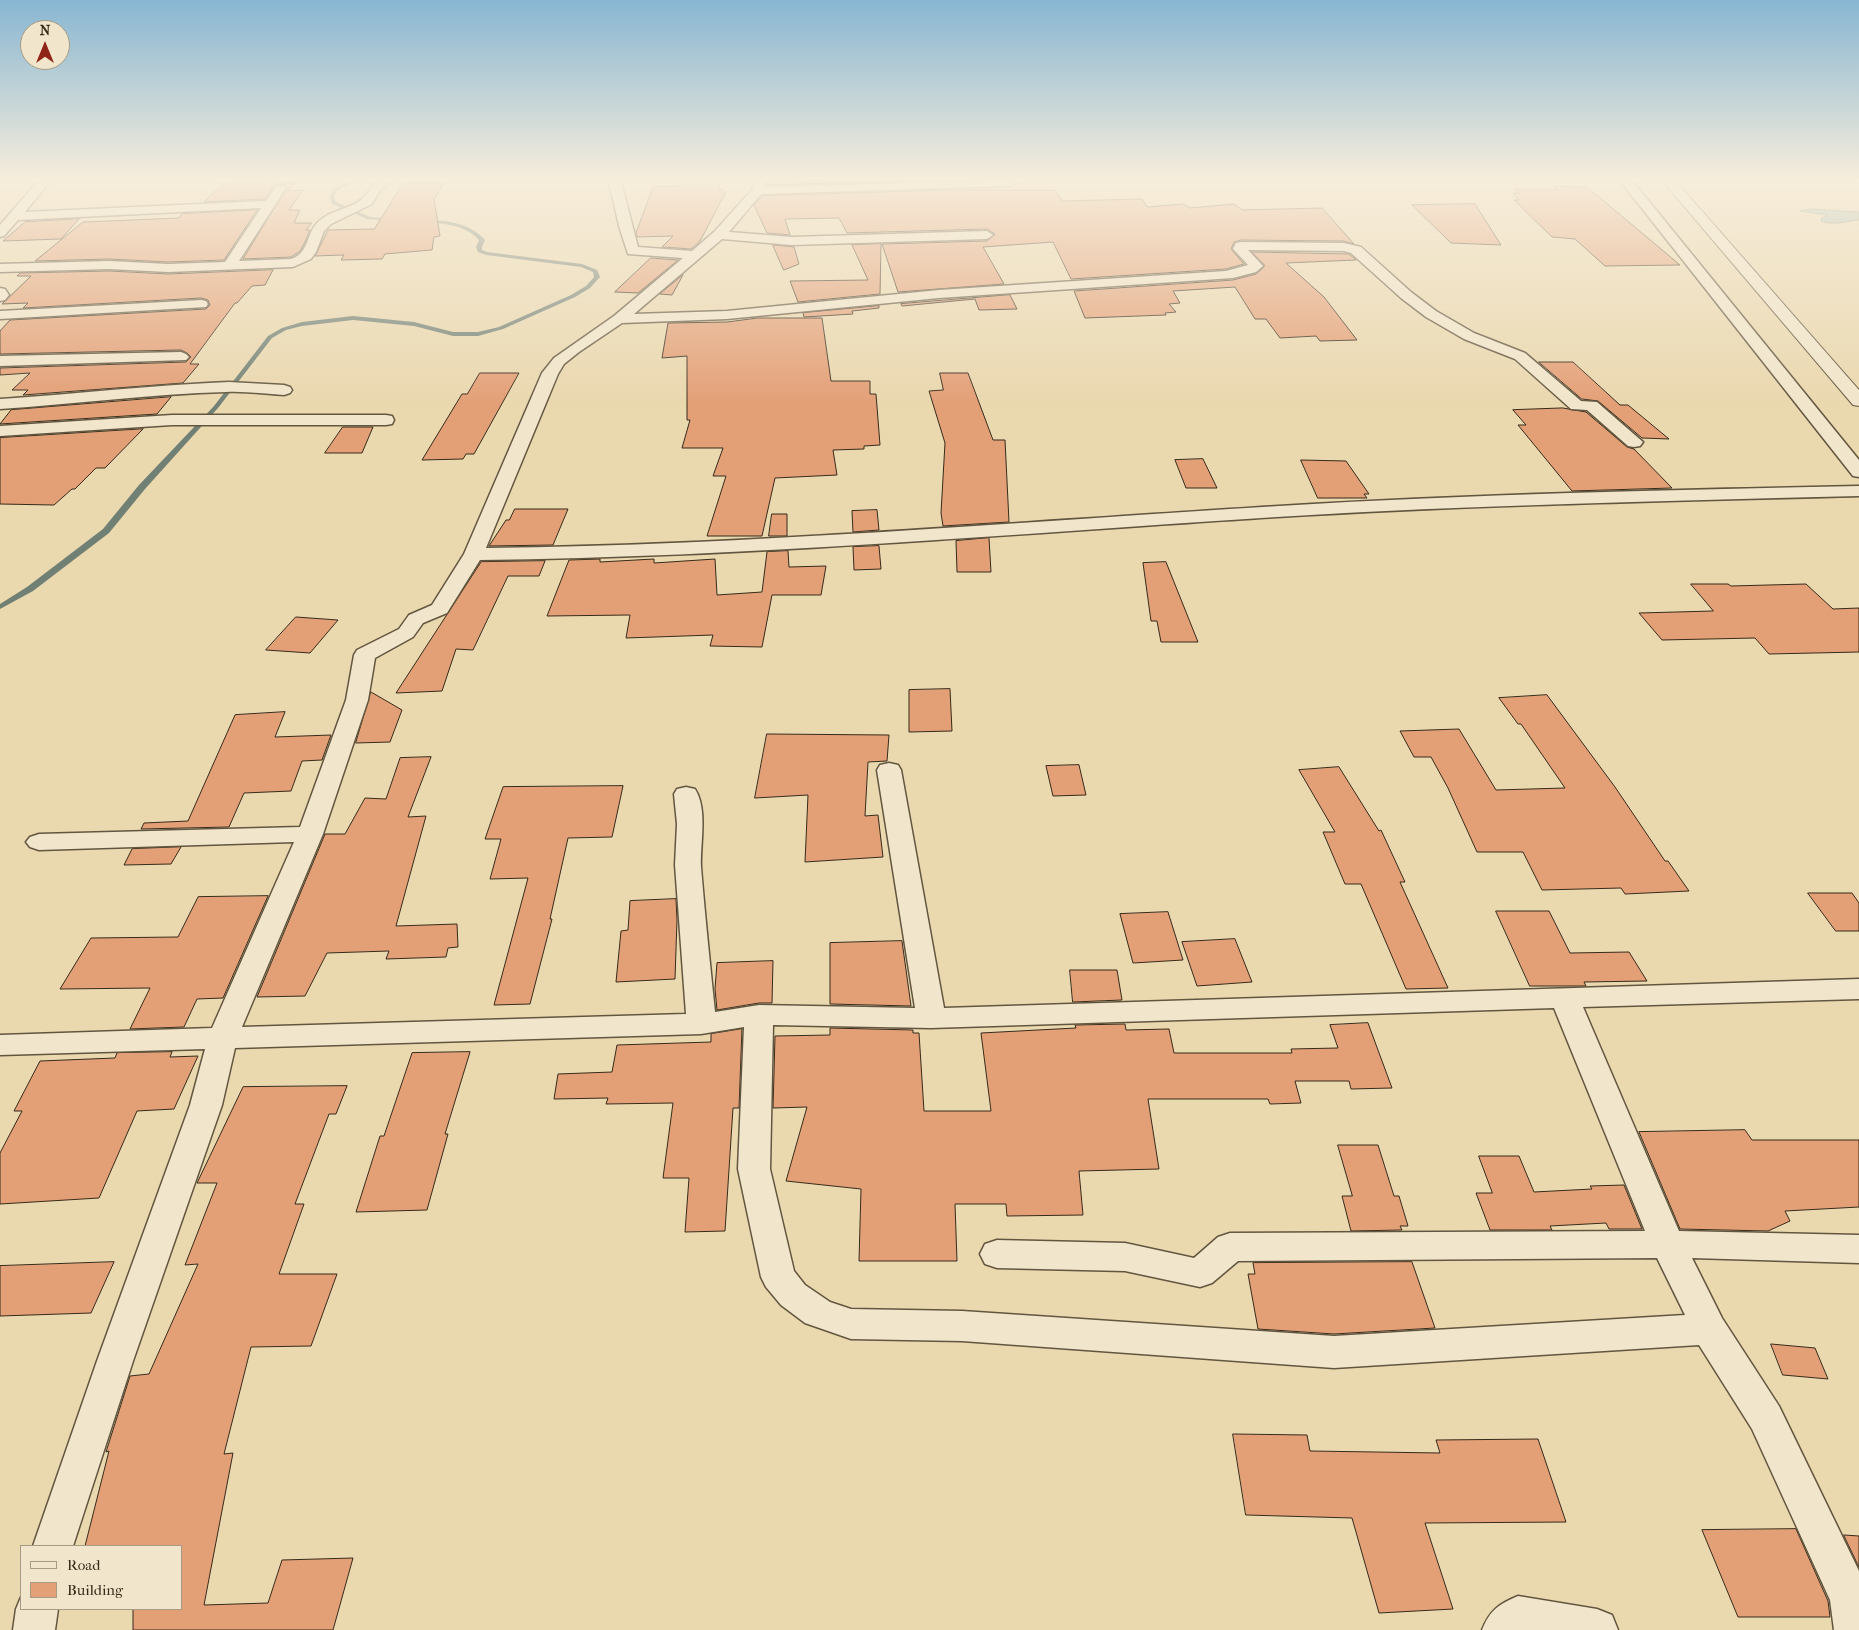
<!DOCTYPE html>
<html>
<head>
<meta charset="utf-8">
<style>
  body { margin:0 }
  #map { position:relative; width:1859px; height:1630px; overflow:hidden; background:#ead8af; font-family:"IM FELL French Canon",serif }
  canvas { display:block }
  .legend { position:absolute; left:20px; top:1545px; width:162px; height:65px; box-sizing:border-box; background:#f1e6cb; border:1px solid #a69b85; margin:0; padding:6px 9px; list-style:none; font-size:15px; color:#362b1b }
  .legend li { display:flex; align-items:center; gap:10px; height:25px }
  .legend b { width:25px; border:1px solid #a69b85 }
  .north { position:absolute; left:20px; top:20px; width:50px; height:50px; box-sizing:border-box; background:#f1e6cb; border:1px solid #a69b85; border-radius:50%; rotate:0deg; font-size:14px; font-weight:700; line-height:20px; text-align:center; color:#362b1b }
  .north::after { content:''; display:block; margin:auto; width:18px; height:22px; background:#8f2418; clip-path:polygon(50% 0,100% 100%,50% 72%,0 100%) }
</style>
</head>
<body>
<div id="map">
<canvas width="1859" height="1630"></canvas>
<ul class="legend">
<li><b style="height:6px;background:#f1e6cb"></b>Road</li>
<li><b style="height:14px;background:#e39f76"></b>Building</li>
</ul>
<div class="north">N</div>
</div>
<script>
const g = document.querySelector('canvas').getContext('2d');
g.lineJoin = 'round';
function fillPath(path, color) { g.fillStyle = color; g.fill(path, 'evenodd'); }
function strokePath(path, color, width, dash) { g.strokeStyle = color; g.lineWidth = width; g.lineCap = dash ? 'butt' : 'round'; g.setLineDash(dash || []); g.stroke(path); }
const water = new Path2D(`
  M1811 209 1859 212V220C1846 221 1834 226 1821 221L1822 218 1828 215 1800 211Z`);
fillPath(water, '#99b9b1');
strokePath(water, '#718075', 1);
fillPath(new Path2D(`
  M356 178H361L337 191 334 197 336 202 370 217 394 219 396 221 367 219 332 204 330 197 333 189Z
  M426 220C447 220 470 223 485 240L482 247V250L487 252 582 264 597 270 600 277 590 288 575 297 503 329 478 336H453L414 326 353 320 302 326 286 330 272 338 218 408 145 489 109 533 33 591 0 609V604L27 587 103 529 139 485 214 406 268 336 282 328 302 322 353 316 414 322 453 332H478L499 327 571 295 586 286 594 277 593 272 581 267 486 255 478 252 476 247 479 240C464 224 444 224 424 222Z`), '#718075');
const building = new Path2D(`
  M873 178 943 180 767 185 769 180H874Z
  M278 180 276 182 297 181 287 191 303 190 289 210H300L294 223H312L306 230H310L305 242 300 251 291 257 243 259 287 187 284 184 274 185 265 199 204 202 226 181Z
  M405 181H446L434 199 440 236 434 237 432 250 385 254 382 259 341 260 344 255 315 256 328 230 374 229Z
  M692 185H719L720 191 722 189 726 192 700 241 691 249 662 247 673 236 637 237 636 233 653 187Z
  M1554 186 1587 187 1680 265 1605 266 1575 239 1552 237 1514 200H1519L1513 193H1519L1515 189H1557Z
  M943 190H1055L1062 201 1142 199 1147 207 1184 204 1190 208 1234 204 1242 210 1322 208 1354 244 1344 241 1241 240 1234 242 1231 249 1244 264 1226 269 1071 279 1053 242 983 247 1004 284 898 292 882 244 987 241 995 234 987 229 847 233 839 218 785 219 790 235 767 233 754 205 762 196Z
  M1475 204 1501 245 1451 243 1412 205Z
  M257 210 224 260 168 262 109 259 35 261 83 222 179 218 182 214Z
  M79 219 61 239 3 241 25 222Z
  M881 244 880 294 798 302 790 281 868 280 852 245Z
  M773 245 794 247 799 264 784 270Z
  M1252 252 1349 254 1356 260 1286 263 1324 297 1357 340 1320 341 1316 336 1280 338 1266 319H1255L1235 287 1173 291 1180 303 1169 304 1176 312 1165 313 1166 315 1085 318 1074 291 1233 280 1256 274 1264 267V265Z
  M651 258 678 260 638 293 615 292Z
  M273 270 265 285 252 286 237 303H235L190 364H199L183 383 23 395 28 390H12L30 373 0 375V368L186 362 191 357 187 353 181 350 0 354V331L10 320 206 309 210 305 208 300 201 298 23 308 28 303 2 304 31 276H17L20 273 109 271 168 274Z
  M683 275 672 295 660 294Z
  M1010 295 1017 309 979 310 975 299 902 306 901 304Z
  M879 306V308L852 311 853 314 804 317 803 313Z
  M758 318H822L831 381H870V394H876L880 445 864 446V449L833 450 837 475 775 478 762 536H707L726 476H713L723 448H682L690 420H687V356L662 358 668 323 727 322Z
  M1539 362H1573L1620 405H1628L1669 439 1642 438 1598 401 1582 399Z
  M480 373H519L474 454H466L463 459 422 460 462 394H467Z
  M940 373H968L993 440H1005L1009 522 943 526 941 513 945 443 929 391 943 390Z
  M171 397 157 414 0 424 11 410Z
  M1563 408 1586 412 1627 447 1634 449 1672 488 1572 491 1518 425H1526L1513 410Z
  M343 427H373L362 453H325Z
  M143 429 105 468H96L75 489H72L54 505 0 504V438Z
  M1203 459 1217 488H1186L1175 460Z
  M1301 460 1346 461 1369 494H1364L1367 498H1318Z
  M515 509H568L553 545 489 546 506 520H509Z
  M877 510 879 530 853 532 852 511Z
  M772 514H787V536H769Z
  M989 538 991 572H957L956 541Z
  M879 546 881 569 854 570 853 547Z
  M788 551 789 567 826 566 821 595H772L762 647 710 646 713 635 626 638 630 615 547 616 569 560 600 559V562L654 559V563L715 559 717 595 762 592 767 552Z
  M545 561 539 576H508L473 650 456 649 442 691 396 693 481 562Z
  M1166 562 1198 642H1161L1157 621H1151L1143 563Z
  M1691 584H1728L1731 586 1806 584 1833 609 1859 608V652L1769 654 1755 638 1662 640 1639 613 1713 611Z
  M296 617 338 620 310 653 266 650Z
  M950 689 952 731 909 732V690Z
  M371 692 402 710 390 742 356 743Z
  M1547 695 1615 787 1665 861H1668L1689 891 1625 894 1621 888 1542 890 1523 852H1477L1448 788 1431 757H1414L1400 731 1459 729 1496 790 1565 788 1521 724H1518L1499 698Z
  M285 712 275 737 331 735 322 760 302 761 291 791 244 793 229 827 141 829 144 823 188 821 235 715Z
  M767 734 889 735 887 761 868 762 865 816 878 815 883 857 805 862 808 795 755 798Z
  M431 757 408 817 426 816 396 926 457 924 458 947 448 948 446 957 386 959 389 951 327 953 305 996 257 997 325 834H345L365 798 386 799 400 758Z
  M1079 765 1086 795 1053 796 1046 766Z
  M1339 767 1379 831 1381 830 1405 882H1400L1448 988 1406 989 1361 884H1345L1323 832H1335L1299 770Z
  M623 786 612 837 568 838 550 919H552L530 1004 494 1005 528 878 490 879 501 839H485L503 787Z
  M181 847 171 864 124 865 132 849Z
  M1808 893H1852L1859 903V931H1836Z
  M268 896 223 998 197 999 184 1027 130 1029 150 988 60 989 91 938 178 937 198 897Z
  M676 899 677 920 675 979 616 982 621 931 628 930 630 901Z
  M1496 911H1549L1570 953 1629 952 1647 981 1584 982 1586 986H1530Z
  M1168 912 1183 960 1133 963 1120 914Z
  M1235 939 1252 982 1197 986 1182 942Z
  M902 941 911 1006 830 1004V943Z
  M773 961 772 1003H759L717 1010 715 989 717 963Z
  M1070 970H1117L1122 1000 1073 1002Z
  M1368 1023 1392 1088 1351 1089 1349 1081H1295L1301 1103 1270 1104 1268 1099H1148L1159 1169 1079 1171 1083 1215 1007 1216 1006 1204H955L957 1261H859L861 1189 786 1181 807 1107 773 1108 775 1036 830 1035V1028L913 1030V1033H919L924 1111H991L981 1033 1076 1028 1075 1025 1125 1024 1126 1030 1169 1029 1174 1053H1292L1291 1049 1338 1048 1330 1025Z
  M742 1029 739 1108H733L725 1231 685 1232 689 1178H663L673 1103 606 1104 608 1098 554 1099 558 1074 612 1072 617 1045 711 1042V1034Z
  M172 1052 170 1057 198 1056 174 1109 137 1111 99 1198 0 1204V1153L22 1111H14L40 1061 115 1058 117 1053Z
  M470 1052 445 1134H448L427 1210 356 1212 380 1136H384L412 1053Z
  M347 1086 336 1114H329L295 1204H304L279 1274H337L311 1346 251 1347 224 1454 233 1453 204 1605 268 1603 282 1560 353 1558 333 1630H133V1609H181V1546H85L109 1451 106 1452 130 1376 149 1374 198 1264 185 1265 217 1183H197L243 1087Z
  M1745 1130 1752 1140H1859V1207L1785 1211 1790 1221 1768 1231 1680 1229 1639 1132Z
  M1338 1145H1378L1394 1196H1399L1408 1226H1400L1402 1230 1351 1231 1342 1196H1352Z
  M1479 1156H1519L1534 1192 1592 1189 1590 1186 1624 1185 1642 1229H1609L1606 1223 1550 1226 1552 1230H1490L1476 1193H1492Z
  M114 1262 91 1313 0 1316V1266Z
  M1412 1262 1435 1328 1334 1334 1258 1329 1248 1274H1255L1253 1263Z
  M1771 1344 1815 1348 1828 1379 1783 1375Z
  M1233 1434 1307 1435 1310 1451 1440 1453 1436 1440 1538 1439 1566 1522 1425 1523 1453 1609 1379 1613 1352 1518 1246 1515Z
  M1796 1529 1828 1601 1830 1617H1738L1702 1530Z
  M1844 1535 1859 1536V1567Z`);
fillPath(building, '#e39f76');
strokePath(building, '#362b1b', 1);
const minor = new Path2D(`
  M41 178H53L25 212 266 201 276 186H284L286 188 239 261 291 259C309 253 306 235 317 223 329 210 349 210 362 199 370 193 371 182 383 178 388 177 394 178 399 178L381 189 372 204 331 224 324 231 316 252 311 259 293 267 168 272 109 269 0 272V264L109 261 168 264 225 262 261 208 18 220 4 236 0 237V225Z
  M608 178H620L638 247 692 251 714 232 752 190 755 178H767L765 187 1010 180 1016 183 1010 186 761 194 729 232 792 237 987 231 993 235 987 239 792 245 722 239 634 314 727 311 939 290 1226 271 1248 265 1233 249 1236 243 1241 242 1344 243 1361 247 1411 292 1436 311 1474 333 1525 353 1581 401 1597 402 1643 442 1640 446 1634 447 1628 446 1587 410 1571 409 1515 359 1464 339 1426 317 1401 298 1351 253 1344 251 1248 250 1263 266 1256 272 1233 278 939 298 727 319 622 323 579 352 564 364 558 374 486 548C751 545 1015 522 1279 506 1472 494 1666 490 1859 486V496C1665 501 1471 505 1277 517 1011 534 747 557 480 560L447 613 423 623 413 637 375 658 368 700 323 834 242 1027 686 1014 675 865 677 824 674 794 677 789 686 787 695 789C708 809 700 844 701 867 705 916 710 964 715 1012L759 1005 915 1008 877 770 880 765 889 763 898 765 901 770 944 1008 1859 979V999L1583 1007 1679 1231 1859 1235V1263L1692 1258 1722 1318 1779 1406 1859 1571V1630H1834L1830 1600 1752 1429 1699 1345 1334 1368 962 1341 851 1339 805 1323 781 1305 766 1287 761 1277 738 1169 744 1027 701 1034 235 1048 222 1105 133 1361 73 1546H33L97 1361 190 1105 205 1049 0 1055V1035L212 1028 294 842 39 850 30 847 26 842 30 837 39 834 300 827 346 700 354 655 357 650 399 629 409 615 432 605 464 554 542 373 554 358 614 316 683 258 628 254 619 226ZM1554 1008 1645 1231 1230 1233 1218 1237 1194 1258 1125 1243 997 1240 985 1244 980 1254 985 1264 997 1268 1125 1271 1200 1287 1212 1283 1238 1261 1657 1258 1685 1315 1334 1336 962 1311 851 1309 830 1302 805 1285 794 1271 770 1169 773 1025 931 1028Z
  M1618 178H1630L1859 460V477L1853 476Z
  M0 288 5 289 9 295 5 300 0 301Z
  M201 300 206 301 208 304 206 307 0 319V311Z
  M181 352 186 354 189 357 186 360 0 366V356Z
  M229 382 284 385 290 387 292 390 290 393 284 395C265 394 245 391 226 392 151 394 75 404 0 409V399C76 394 152 385 229 382Z
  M172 415H386L392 416 394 420 392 424 386 425H172L0 436V426Z
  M1518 1596 1597 1609 1612 1615 1618 1630H1482C1490 1610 1499 1604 1518 1596Z
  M21 1597V1609H58L55 1630H13L16 1609Z`);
const tertiary = new Path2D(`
  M1660 178H1673L1859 390V406L1853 405Z`);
strokePath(minor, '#635640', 3);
strokePath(tertiary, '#635640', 2);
fillPath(minor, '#f1e6cb');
fillPath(tertiary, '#f1e6cb');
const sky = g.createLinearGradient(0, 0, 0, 406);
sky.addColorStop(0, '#88b6d2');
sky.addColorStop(0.44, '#f6eddb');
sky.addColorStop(1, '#f6eddb00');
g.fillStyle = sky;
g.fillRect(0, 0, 1859, 406);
</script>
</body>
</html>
